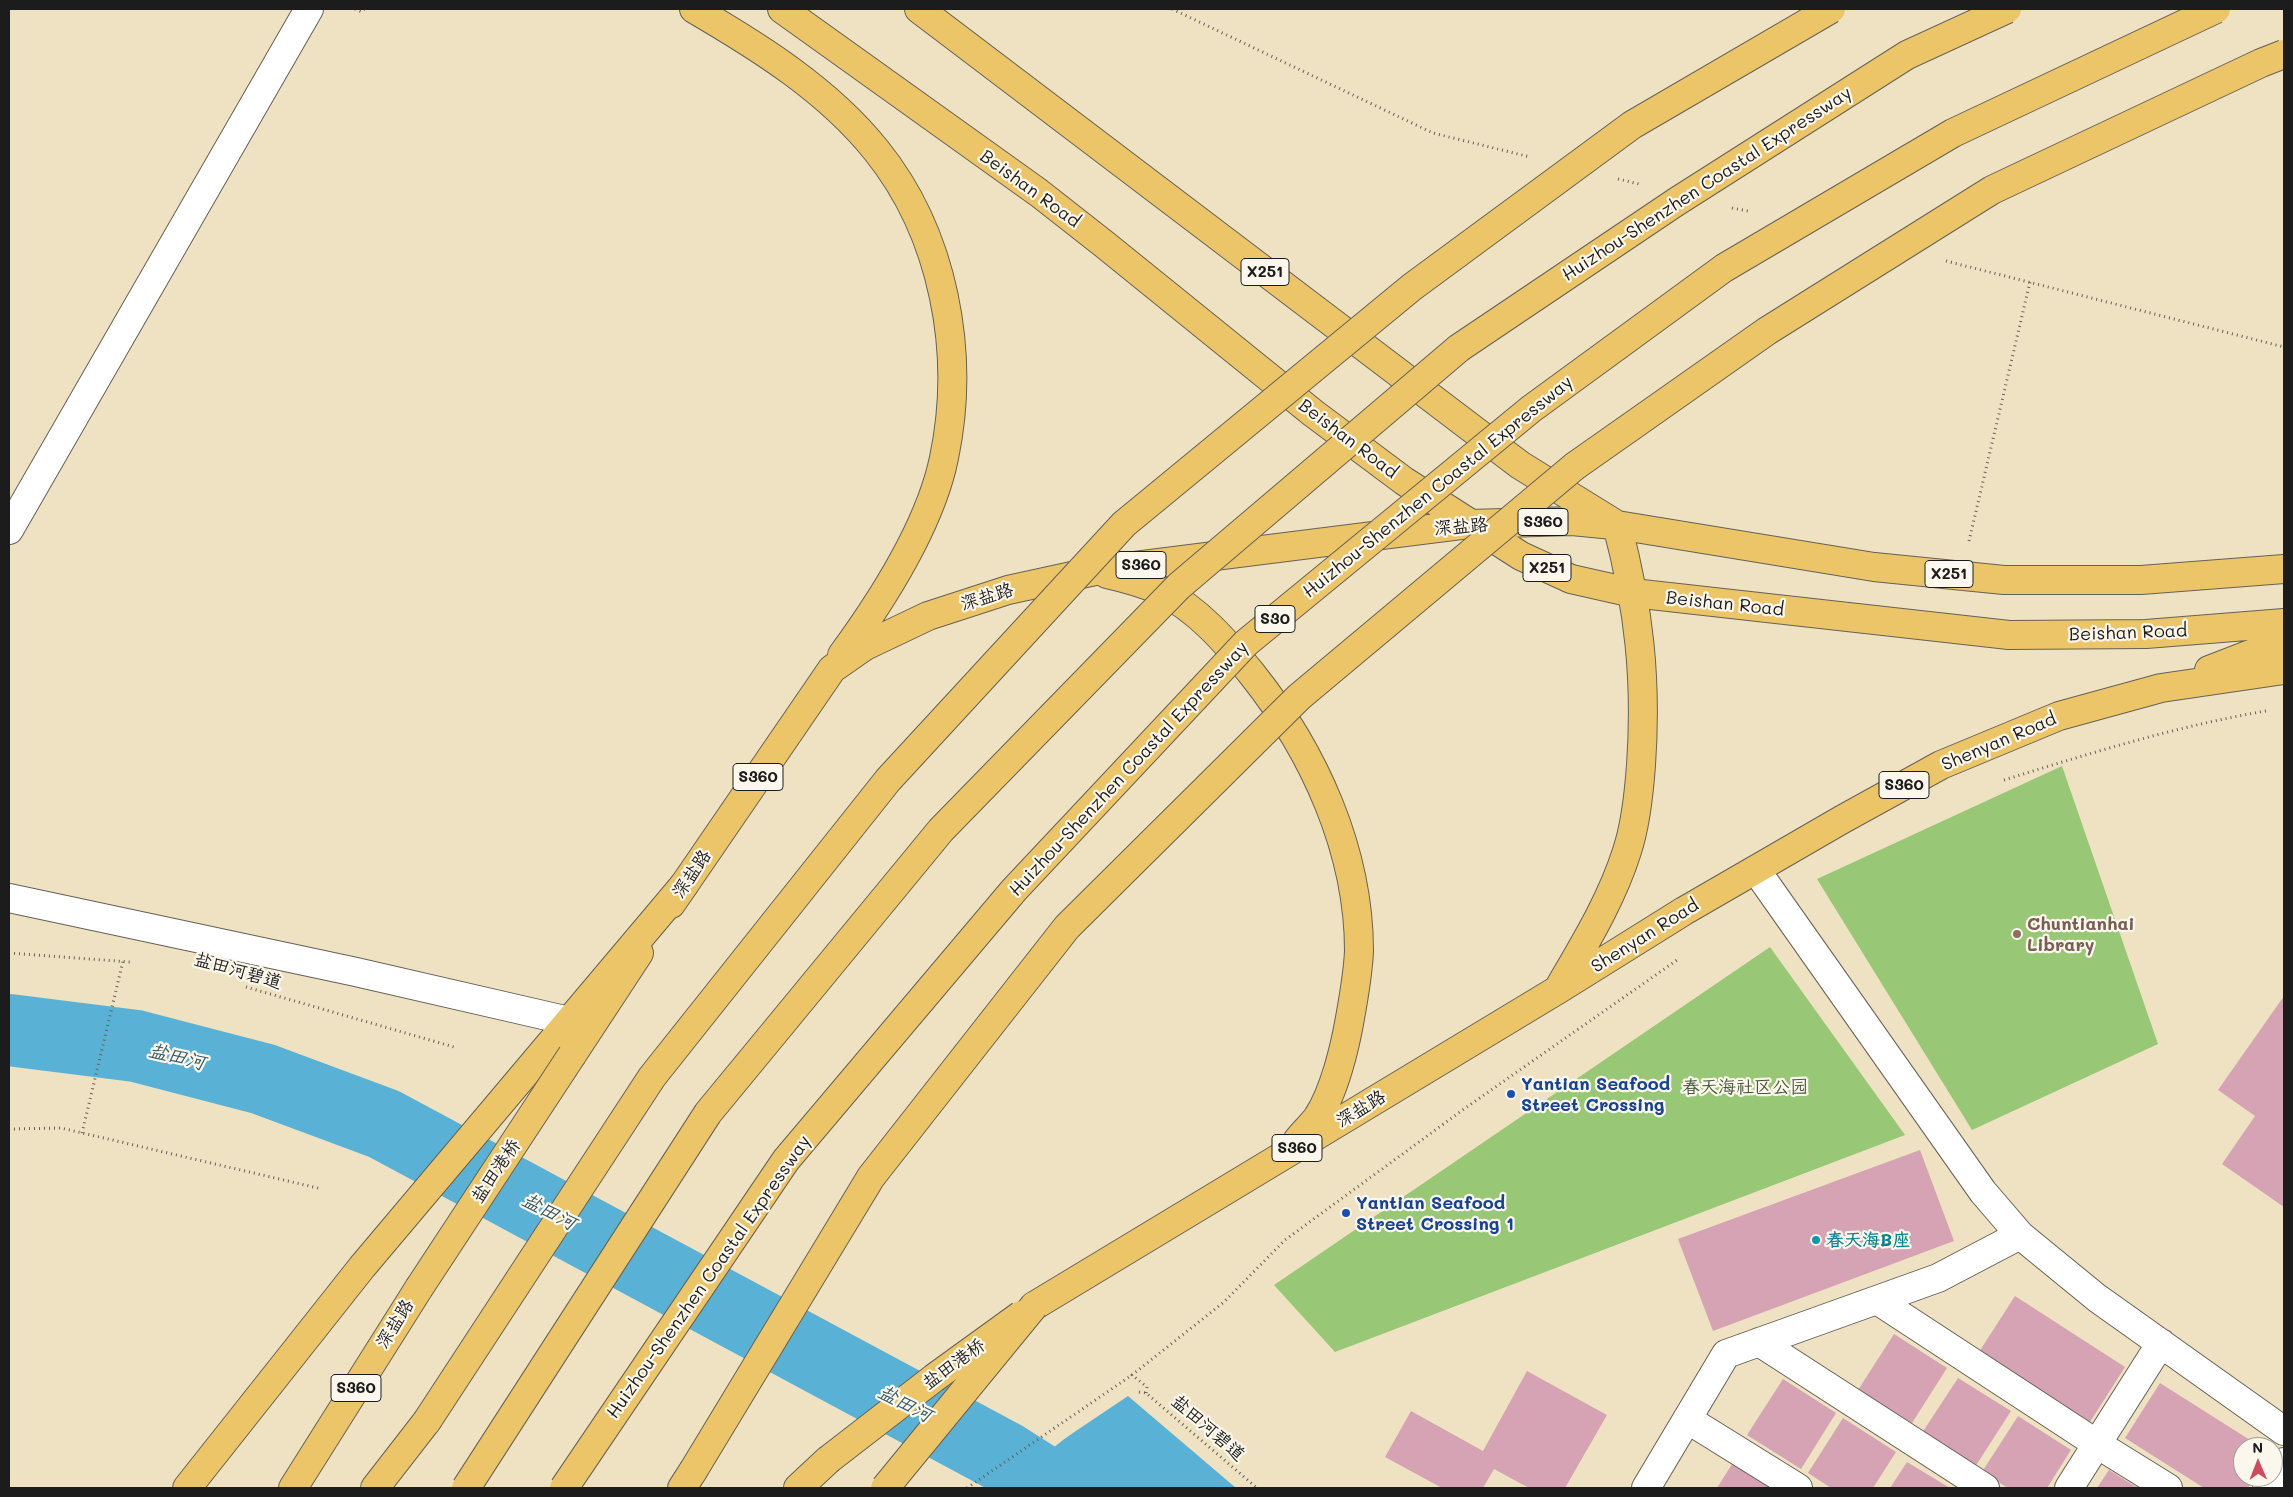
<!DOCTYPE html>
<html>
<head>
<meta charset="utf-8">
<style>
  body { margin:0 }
  #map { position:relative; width:2293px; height:1497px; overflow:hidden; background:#eee2c3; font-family:Mali,sans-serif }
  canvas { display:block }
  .frame { position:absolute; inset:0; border:10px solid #1c1c1c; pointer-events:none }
  .north { position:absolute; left:2233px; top:1437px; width:50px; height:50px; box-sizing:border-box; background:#fbf7ec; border:1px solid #a29f99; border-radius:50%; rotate:359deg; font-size:14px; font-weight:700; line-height:20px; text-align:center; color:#1c1c1c }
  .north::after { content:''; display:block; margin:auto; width:18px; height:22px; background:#d1495b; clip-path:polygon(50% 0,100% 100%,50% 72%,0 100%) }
</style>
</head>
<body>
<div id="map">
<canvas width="2293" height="1497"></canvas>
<div class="frame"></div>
<div class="north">N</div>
</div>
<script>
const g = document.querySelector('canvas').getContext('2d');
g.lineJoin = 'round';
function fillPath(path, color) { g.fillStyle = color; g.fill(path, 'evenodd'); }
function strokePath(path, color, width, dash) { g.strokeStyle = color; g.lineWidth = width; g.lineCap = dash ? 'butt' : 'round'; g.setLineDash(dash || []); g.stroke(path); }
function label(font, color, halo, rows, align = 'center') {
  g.font = font + ' Mali,"LXGW WenKai TC",sans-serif'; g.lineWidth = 4.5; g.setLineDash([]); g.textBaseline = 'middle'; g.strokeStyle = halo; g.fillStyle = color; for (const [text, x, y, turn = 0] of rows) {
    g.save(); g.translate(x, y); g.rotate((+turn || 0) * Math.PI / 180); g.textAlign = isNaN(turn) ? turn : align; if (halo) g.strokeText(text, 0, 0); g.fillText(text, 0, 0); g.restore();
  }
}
fillPath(new Path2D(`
  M2062 766 2158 1044 1972 1130 1817 879Z
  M1770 947 1905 1135 1335 1352 1274 1285Z`), '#98c775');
fillPath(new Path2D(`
  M1128 1396 1236 1488H991Z`), '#59b2d6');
fillPath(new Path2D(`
  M1091 1418 1002 1488H988L989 1486Z`), '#eee2c3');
strokePath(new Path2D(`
  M9 1030 136 1046 263 1079 384 1124 1006 1458 1053 1488`), '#59b2d6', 72);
fillPath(new Path2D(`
  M2284 996V1207L2222 1164 2255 1116 2218 1090Z
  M1920 1150 1954 1241 1713 1331 1678 1239Z
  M2015 1296 2125 1367 2090 1422 1979 1352Z
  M1894 1334 1947 1368 1912 1423 1858 1390Z
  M1527 1371 1607 1415 1565 1488H1529L1494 1469 1483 1488H1442L1385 1457 1411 1411 1483 1451Z
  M1958 1378 2011 1411 1975 1467 1922 1433Z
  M1783 1379 1836 1413 1801 1469 1747 1435Z
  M2160 1383 2261 1447H2243V1477H2255L2248 1488H2204L2125 1438Z
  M2018 1416 2071 1450 2047 1488H2008L1982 1472Z
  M1843 1418 1896 1452 1873 1488H1831L1808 1473Z
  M1734 1461 1776 1488H1717Z
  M1907 1462 1950 1488H1890Z
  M2109 1470 2138 1488H2097Z`), '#d6a3b4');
const minor = new Path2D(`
  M9 530 309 9
  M1756 870 1983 1192 2020 1235 2097 1298 2284 1431
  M9 898 356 972 569 1021 586 1033
  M1877 1300 2097 1444 2168 1488
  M1759 1342 1985 1488
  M1687 1419 1798 1488
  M1646 1488 1726 1354 1938 1278 2020 1235
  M2069 1488 2161 1343
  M2267 1488 2284 1462`);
const major = new Path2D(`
  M694 9C759 47 828 90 876 150 944 234 966 353 944 458 930 526 883 599 842 655
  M782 9 1039 193 1104 244 1313 413 1404 481 1521 556 1571 579 1633 593 2009 635 2146 634 2284 623
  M919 9 1520 465 1617 525 1874 567 2004 580H2141L2284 569
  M1107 574C1125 578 1144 583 1161 591 1198 609 1227 643 1252 674 1314 752 1359 850 1359 951 1358 973 1354 996 1350 1018 1345 1047 1334 1093 1317 1118 1311 1126 1303 1133 1297 1141
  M2209 670 2284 641
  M671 904 832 669 865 646 928 616 1008 590 1095 571 1469 524 1572 521 1613 525
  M1560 986C1585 943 1612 899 1627 851 1636 824 1639 793 1641 765 1647 680 1639 608 1617 525
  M572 1055 639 953
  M1034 1306 1559 989 1684 911 1843 819 1941 765 2059 716 2161 688 2284 670
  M293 1488 419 1288
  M798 1488 828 1460`);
const highway = new Path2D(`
  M187 1488 362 1267 684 885
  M375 1488 427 1421
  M682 1488 693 1471`);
strokePath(minor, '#666156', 30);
strokePath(major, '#666156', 30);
strokePath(highway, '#666156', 30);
strokePath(new Path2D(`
  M355 9 362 12 364 9
  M1172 9 1433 133 1530 157
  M1618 179 1639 184
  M1732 208 1748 211
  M1946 261 2284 347
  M1969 541 2030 282
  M2004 780C2091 753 2177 726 2266 711
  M9 953 130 962
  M246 987 454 1047
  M9 1129 61 1128 322 1189
  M82 1133 123 961
  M1139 1392 1146 1393 1257 1488
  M1146 1393 1147 1387 1132 1375 1224 1302 1285 1240 1464 1109 1680 958`), '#666156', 3, [1, 4]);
strokePath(minor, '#fff', 28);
strokePath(major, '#ecc569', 28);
strokePath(highway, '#ecc569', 28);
const majorBridge = new Path2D(`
  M419 1288 572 1055
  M828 1460 934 1378 1021 1315`);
const highwayBridge = new Path2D(`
  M427 1421 652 1077 888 780 1124 524 1412 287 1632 125 1831 9
  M693 1471 871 1177 1067 927 1299 697 1575 466 1767 331 1992 190 2261 63 2284 54
  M466 1488 708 1113 941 830 1179 586 1459 348 1676 202 1907 55 2007 9
  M564 1488 786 1160 1014 890 1246 643 1531 409 1724 268 1953 133 2216 9
  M885 1488 1034 1306`);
strokePath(majorBridge, '#666156', 30, []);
strokePath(highwayBridge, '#666156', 30, []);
strokePath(new Path2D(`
  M967 1488 1132 1375`), '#666156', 3, [1, 4]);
strokePath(majorBridge, '#ecc569', 28);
strokePath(highwayBridge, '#ecc569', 28);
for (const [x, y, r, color] of [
  [2017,934,5,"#8d6e63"],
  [1511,1094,5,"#1a4fb4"],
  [1346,1213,5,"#1a4fb4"],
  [1816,1240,5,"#0f9aa8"]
]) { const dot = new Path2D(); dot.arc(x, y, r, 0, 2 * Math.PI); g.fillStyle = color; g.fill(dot); strokePath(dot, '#fbf7ec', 2); }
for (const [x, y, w] of [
  [1265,272,48],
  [1543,522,50],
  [1141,565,50],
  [1547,568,48],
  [1949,574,48],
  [1275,619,40],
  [758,777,50],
  [1904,785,50],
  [1297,1148,50],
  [356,1388,50]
]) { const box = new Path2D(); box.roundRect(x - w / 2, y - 13.5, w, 27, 4); g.fillStyle = '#fbf7ec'; g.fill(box); strokePath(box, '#1c1c1c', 1); }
label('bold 16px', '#1c1c1c', null, [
  ["X251",1265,272],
  ["S360",1543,522],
  ["S360",1141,565],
  ["X251",1547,568],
  ["X251",1949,574],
  ["S30",1275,619],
  ["S360",758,777],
  ["S360",1904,785],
  ["S360",1297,1148],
  ["S360",356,1388]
]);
label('18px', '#1c1c1c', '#fbf7ec', [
  ["Huizhou-Shenzhen Coastal Expressway",1707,184,-33],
  ["Beishan Road",1030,189,36],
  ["Beishan Road",1348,439,37],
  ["Huizhou-Shenzhen Coastal Expressway",1438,487,-39],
  ["深盐路",1461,527,-5],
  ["深盐路",987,597,-17],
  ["Beishan Road",1725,604,6],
  ["Beishan Road",2128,633,-2],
  ["Shenyan Road",1999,742,-23],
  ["Huizhou-Shenzhen Coastal Expressway",1129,769,-47],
  ["深盐路",692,874,-56],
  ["Shenyan Road",1645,936,-32],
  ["盐田河碧道",238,971,16],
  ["深盐路",1361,1109,-31],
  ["盐田港桥",496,1171,-56],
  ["Huizhou-Shenzhen Coastal Expressway",709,1277,-55],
  ["深盐路",395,1324,-58],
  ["盐田港桥",954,1364,-36],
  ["盐田河碧道",1208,1428,41]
]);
label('bold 18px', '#785e54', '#fbf7ec', [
  ["Chuntianhai",2027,924],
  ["Library",2027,945]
], 'left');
label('bold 18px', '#164399', '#fbf7ec', [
  ["Yantian Seafood",1521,1084],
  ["Street Crossing",1521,1105],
  ["Yantian Seafood",1356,1203],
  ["Street Crossing 1",1356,1224]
], 'left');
label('18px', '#47583b', '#fbf7ec', [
  ["春天海社区公园",1745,1087]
]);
label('bold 18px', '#0d838f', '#fbf7ec', [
  ["春天海B座",1826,1240]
], 'left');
label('italic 19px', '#345866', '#fbf7ec', [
  ["盐田河",177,1057,14],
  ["盐田河",549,1212,28],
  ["盐田河",905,1404,28]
]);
</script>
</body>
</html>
